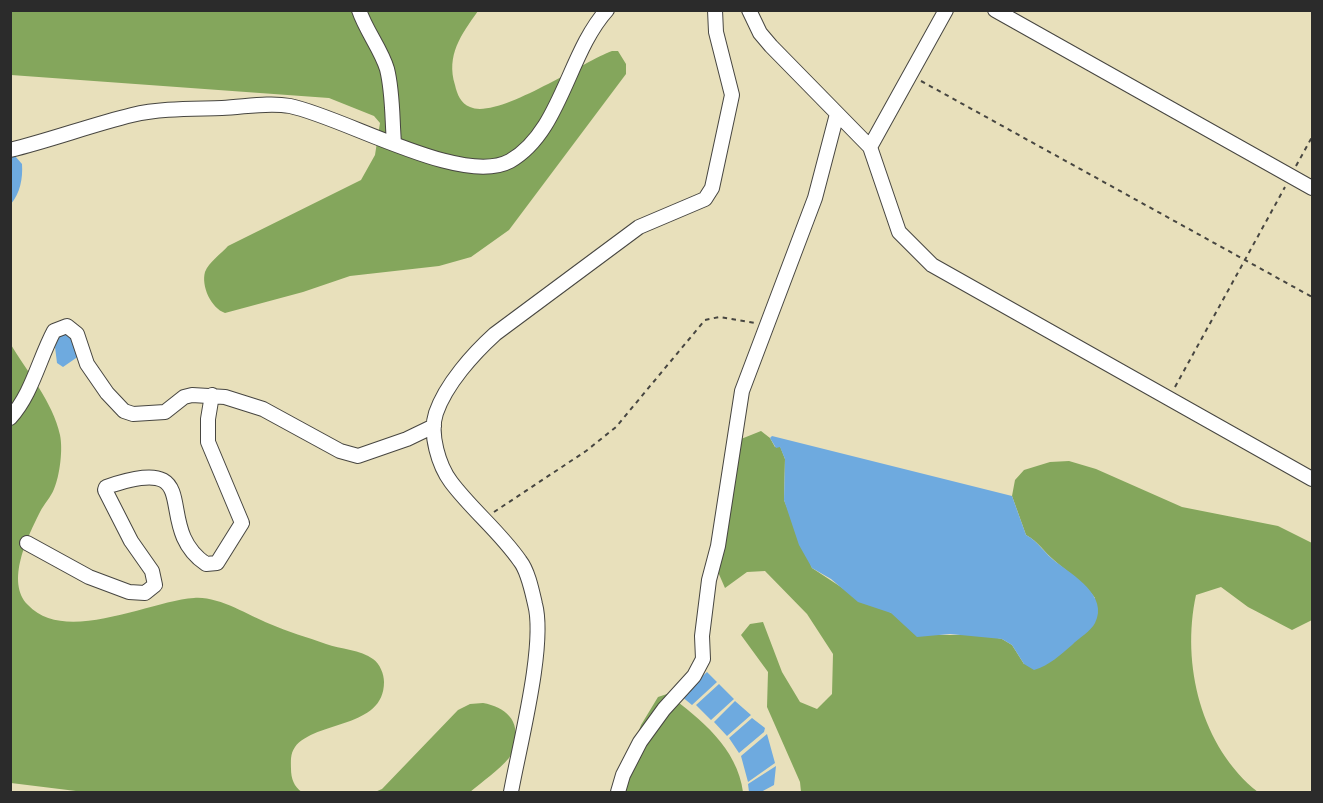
<!DOCTYPE html>
<html>
<head>
<meta charset="utf-8">
<style>
  body { margin:0 }
  #map { position:relative; width:1323px; height:803px; overflow:hidden; background:#e8e0bb; font-family:"Sorts Mill Goudy",serif }
  canvas { display:block }
  .frame { position:absolute; inset:0; border:12px solid #2b2b2b; pointer-events:none }
</style>
</head>
<body>
<div id="map">
<canvas width="1323" height="803"></canvas>
<div class="frame"></div>
</div>
<script>
const g = document.querySelector('canvas').getContext('2d');
g.lineJoin = 'round';
function fillPath(path, color) { g.fillStyle = color; g.fill(path, 'evenodd'); }
function strokePath(path, color, width, dash) { g.strokeStyle = color; g.lineWidth = width; g.lineCap = dash ? 'butt' : 'round'; g.setLineDash(dash || []); g.stroke(path); }
fillPath(new Path2D(`
  M11 10 478 11C461 35 446 55 455 85 457 94 461 104 470 107 498 120 582 62 612 51H618L626 64V74L509 230 471 257 439 266 350 276 303 292 225 313C211 308 201 286 205 272 209 262 221 254 228 246L361 180 375 155 380 123 374 116 329 98 11 75Z
  M10 343C27 372 53 402 60 435 63 449 60 475 54 489 51 497 44 504 40 512 28 536 5 582 28 605 65 645 149 601 194 598 219 596 247 615 270 624 288 632 307 637 326 644 340 649 361 650 373 659 380 664 384 674 384 682 384 729 316 720 295 747 290 754 291 761 291 769 291 778 294 787 302 792H84L11 783Z
  M761 431 770 438 775 447 780 446 785 459 784 500 812 568 844 589 935 635H984L1002 639 1012 645 1024 664 1095 598C1083 582 1070 574 1055 561 1044 552 1039 542 1026 535L1012 496 1015 480 1024 470 1050 462 1069 461 1096 469 1182 507 1278 526 1312 543V620L1292 630 1248 607 1221 587 1196 595C1181 664 1201 747 1258 792H801L800 782 767 707 768 672 741 635 750 624 763 622 782 672 800 702 817 709 832 694 833 654 807 614 765 571 747 572 725 588 718 572 741 439Z
  M667 694C701 719 737 748 743 792H612L618 768 631 752 641 725 658 697Z
  M483 703C505 707 521 720 514 745 513 749 512 754 509 758 498 771 483 781 470 792H375L382 789 458 710 470 704Z`), '#84a65c');
fillPath(new Path2D(`
  M15 156 22 164C23 179 20 193 11 204V158Z
  M61 331 71 332 79 356 63 367 57 363 55 347Z
  M772 436 1012 496 1026 535C1039 542 1045 554 1056 562 1073 575 1109 596 1095 623 1091 631 1079 638 1072 645 1060 655 1050 665 1034 670L1024 664 1012 645 1002 639 950 634 917 637 891 613 858 602 831 579 812 568 799 545 784 500 785 459 780 447 776 448 770 438Z
  M707 672 717 682 692 705 681 696Z
  M719 684 734 699 711 720 696 705Z
  M735 701 751 715 727 736 714 722Z
  M752 718 765 728 764 732 739 753 729 738Z
  M767 734 775 763 748 782 741 756Z
  M776 766 774 785 761 792H749L748 784Z`), '#6eaadf');
const minor = new Path2D(`
  M359 10C366 31 381 49 387 69 393 93 392 119 394 143
  M749 10 760 33 771 46 870 147 899 232 932 265 1312 479
  M995 10 1312 188
  M870 147 946 10
  M10 150C51 140 91 125 132 115 162 108 193 109 222 108 245 107 268 102 290 106 344 117 462 187 510 161 561 132 568 53 607 10
  M10 418C32 394 39 359 54 331L67 326 77 334 87 364 107 393 124 411 133 414 165 412 184 397 192 395 225 397 263 409 340 451 358 456 407 439 434 426
  M27 543 89 577 129 592 145 593 155 585 152 571 131 541 105 490 106 487C211 451 149 525 206 564L217 563 242 523 208 442V419L212 395
  M511 792C519 747 546 645 535 604 532 591 528 571 520 561 500 532 472 510 451 482 439 466 429 434 436 413 446 384 473 354 495 334L639 227 705 199 712 188 732 95 716 32 715 10
  M618 792 623 775 640 742 664 709 694 676 703 659 702 636 709 580 718 546 742 391 815 198 837 114`);
strokePath(minor, '#474641', 16);
strokePath(new Path2D(`
  M921 81 1312 297
  M1296 166 1312 137
  M1175 387 1285 187
  M494 512 586 451 616 427 705 320 719 317 755 323`), '#474641', 2, [4.5, 4.5]);
strokePath(minor, '#fff', 14);
</script>
</body>
</html>
